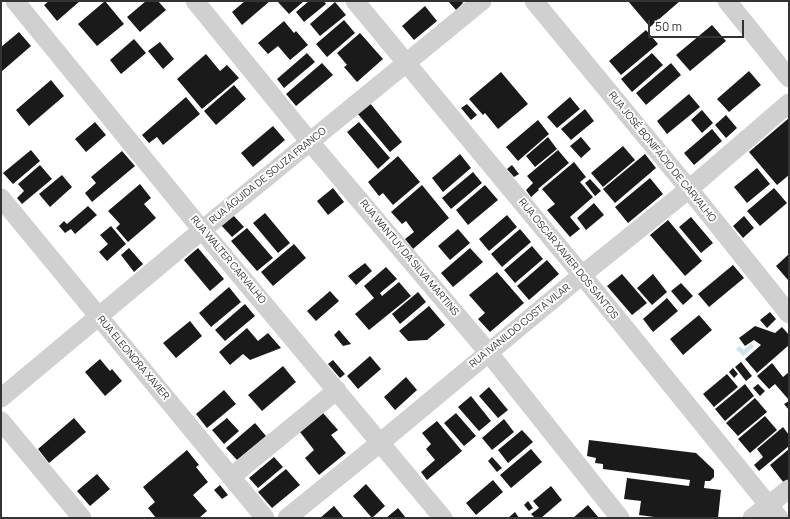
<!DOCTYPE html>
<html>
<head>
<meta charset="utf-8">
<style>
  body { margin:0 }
  #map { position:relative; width:790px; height:519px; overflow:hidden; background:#fff; font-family:Manrope,sans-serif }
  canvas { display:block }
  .frame { position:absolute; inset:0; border:2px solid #333; pointer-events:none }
  .scale { position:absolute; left:648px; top:20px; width:96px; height:18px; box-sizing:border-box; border:2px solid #333; border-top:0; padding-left:5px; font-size:12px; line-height:14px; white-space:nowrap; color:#333; -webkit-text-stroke:3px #fff; paint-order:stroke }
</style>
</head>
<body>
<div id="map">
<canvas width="790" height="519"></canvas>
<div class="frame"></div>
<div class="scale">50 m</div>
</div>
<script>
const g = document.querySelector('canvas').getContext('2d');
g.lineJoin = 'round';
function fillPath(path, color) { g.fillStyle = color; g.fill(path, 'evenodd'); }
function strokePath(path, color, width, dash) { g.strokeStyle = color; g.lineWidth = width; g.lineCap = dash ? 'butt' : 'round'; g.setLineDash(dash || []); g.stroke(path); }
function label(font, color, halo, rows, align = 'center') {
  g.font = font + ' Manrope,sans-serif'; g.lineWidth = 4; g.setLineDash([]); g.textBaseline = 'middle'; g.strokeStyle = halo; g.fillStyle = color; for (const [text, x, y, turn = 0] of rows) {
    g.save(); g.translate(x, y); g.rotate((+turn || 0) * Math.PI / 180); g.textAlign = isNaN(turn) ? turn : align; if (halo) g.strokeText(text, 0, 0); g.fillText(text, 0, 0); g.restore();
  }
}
fillPath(new Path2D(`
  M751 343 754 347 743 356 736 349 739 346 744 350Z`), '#cfe2ee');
fillPath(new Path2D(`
  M49 1H80L57 21 44 5Z
  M105 1 124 24 97 46 78 24Z
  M146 1H158L166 10 140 32 127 17Z
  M245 1H270L242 25 232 12Z
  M280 1H304L289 14 278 2Z
  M309 1H324L326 4 304 22 296 12Z
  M448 1H462L463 3 456 10Z
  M628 1H680L650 27Z
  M335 2 346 15 320 36 310 24Z
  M425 6 437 21 414 40 402 26Z
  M344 20 355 33 327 57 316 44Z
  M284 21 294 33 296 31 308 45 290 60 278 46 268 54 258 43Z
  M712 25 726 41 690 71 676 55Z
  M646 30 658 44 621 75 609 61Z
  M19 32 31 46 1 72V47Z
  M360 33 383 59 357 82 344 67 347 65 337 53Z
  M134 39 146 53 121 74 110 60Z
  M160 42 174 59 163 69 148 51Z
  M307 53 315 62 284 88 277 79Z
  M652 53 663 65 632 92 621 79Z
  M206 54 220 71 227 65 239 78 202 109 177 79Z
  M322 63 333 75 296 106 286 94Z
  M671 63 681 75 646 105 636 93Z
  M749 71 761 85 729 112 717 99Z
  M501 72 528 104 498 129 485 113 483 115 469 99Z
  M51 80 64 96 29 126 16 110Z
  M234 85 246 99 216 125 204 111Z
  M689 94 700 107 667 134 657 121Z
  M186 97 200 114 163 145 157 137 149 143 142 135Z
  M570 97 580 109 557 128 547 117Z
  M369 102 402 142 390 152 357 113Z
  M467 104 477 115 471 120 461 108Z
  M585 109 594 121 571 140 561 129Z
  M702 110 713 123 702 133 691 120Z
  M726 115 737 128 726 138 715 125Z
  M789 118V175L777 185 749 152Z
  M538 120 549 134 518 161 506 147Z
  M95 122 106 135 86 152 75 139Z
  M359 122 390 158 378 169 347 132Z
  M273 126 285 140 253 167 241 153Z
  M712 129 722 141 694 165 684 153Z
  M548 137 557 149 535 167 526 156Z
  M581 137 591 149 581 158 570 146Z
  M623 146 635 160 603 187 591 173Z
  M31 150 40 161 13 184 3 173Z
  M558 150 569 163 538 189 539 190 531 197 526 190 533 183 527 176Z
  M122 151 135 166 92 202 85 193 96 183 91 177Z
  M460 154 471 168 443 192 432 178Z
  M645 154 656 168 615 203 603 189Z
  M398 156 420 182 393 205 383 193 379 196 368 182Z
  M574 162 586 177 580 182 593 197 570 217 580 229 570 237 547 210 555 204 542 189Z
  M40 165 52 179 22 204 17 198 24 191 18 184Z
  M512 165 519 174 514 177 507 169Z
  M757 168 770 184 747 203 734 187Z
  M473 172 482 183 451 209 442 198Z
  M62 175 72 187 50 207 39 194Z
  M650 178 663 194 628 223 615 207Z
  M590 179 601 191 595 196 585 183Z
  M140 184 151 198 144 204 156 218 128 242 116 228 120 224 108 211Z
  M422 185 449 218 413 249 405 239 414 232 406 221 402 224 391 212Z
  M485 185 498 200 468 225 456 210Z
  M333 188 344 202 328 215 317 201Z
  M774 188 787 203 760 226 747 211Z
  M594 203 604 215 586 230 577 218Z
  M88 206 97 215 75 234 71 229 65 233 59 226 64 221 67 224Z
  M265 213 290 243 278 253 253 223Z
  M233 215 244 227 232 237 221 225Z
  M507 215 517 227 489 251 479 239Z
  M744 216 754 228 743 238 733 226Z
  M691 217 713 243 701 253 679 227Z
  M668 220 702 261 685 276 650 235Z
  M111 226 126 244 107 261 99 252 108 244 100 235Z
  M247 228 273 258 257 271 231 241Z
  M458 229 470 243 450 260 438 246Z
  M520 229 531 242 502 267 491 254Z
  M294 244 306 258 273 286 261 272Z
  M532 246 543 259 515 283 504 270Z
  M129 248 143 264 134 272 121 255Z
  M198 248 224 279 210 291 184 260Z
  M470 248 483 262 453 287 441 273Z
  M789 254V279L788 280 776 266Z
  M547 260 559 274 529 300 517 286Z
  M365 263 372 271 356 285 348 276Z
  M733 265 744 278 709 307 698 294Z
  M386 267 397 279 380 293 382 296 399 282 411 296 369 330 355 314 374 298 364 286Z
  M497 272 524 303 490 332 478 319 485 313 469 295Z
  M622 274 647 303 632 315 607 286Z
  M653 274 667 292 652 305 637 288Z
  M681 283 693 296 683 305 671 291Z
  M229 287 241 302 211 327 199 313Z
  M330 291 339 301 316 321 307 311Z
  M418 292 426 302 400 324 392 314Z
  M667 298 678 311 653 332 643 319Z
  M245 304 255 316 225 341 215 330Z
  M429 306 445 325 427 340 408 341 399 331Z
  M770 312 776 319 767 328 760 320Z
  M699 315 712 330 683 355 670 339Z
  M190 321 202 336 176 358 163 343Z
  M755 326 775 333 782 327 789 335V345L757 373 745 359 761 345 754 340 745 346 739 338Z
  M247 328 258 341 268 333 281 348 250 360 243 354 230 365 219 352Z
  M339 330 351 344 343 346 334 335Z
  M370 356 381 369 358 389 347 376Z
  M100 359 110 371 112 369 122 381 105 396 85 372Z
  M333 360 345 374 340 378 328 364Z
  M741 362 752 376 746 381 735 367Z
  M772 363 783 377 789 372V400L775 384 769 389 757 376Z
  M283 366 296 382 262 411 248 395Z
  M733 368 738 374 734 378 729 372Z
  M727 374 738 387 714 407 703 394Z
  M406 377 417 390 395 410 384 397Z
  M745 384 754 396 725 421 715 409Z
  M758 384 765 391 760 396 753 388Z
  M489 387 508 410 498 418 479 396Z
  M224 390 236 404 207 428 196 414Z
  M471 396 491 421 479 431 458 407Z
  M755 398 767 412 738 436 726 423Z
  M789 401V410L784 404Z
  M323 413 338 430 331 435 346 453 319 475 305 458 314 450 300 432Z
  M456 413 476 436 464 446 444 423Z
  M765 416 777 430 750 453 738 439Z
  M74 418 86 432 49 463 38 449Z
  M227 418 239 431 224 444 212 430Z
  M504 419 514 432 492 450 482 438Z
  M437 421 462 451 427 480 421 472 435 460 426 449 431 444 422 433Z
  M255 423 266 436 237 460 226 448Z
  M783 427 789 435V446L759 471 754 465 763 457 757 449Z
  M522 430 533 442 508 463 498 450Z
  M589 440 696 453 714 470V477L710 481H705L704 488 721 490 718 518H662L639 515 641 501 624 499 627 478 689 486 690 480 603 469V464L595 463 596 458 587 456Z
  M531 449 542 462 511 488 500 475Z
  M789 449V479L784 483 770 465Z
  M187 450 199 465 196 467 208 482 193 495 207 511 199 518H156L148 508 155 502 143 487Z
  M274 457 283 467 258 488 249 478Z
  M492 457 502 468 497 472 488 461Z
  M286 469 300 485 272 508 258 492Z
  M97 474 110 489 90 506 77 491Z
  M493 480 503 492 476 515 466 503Z
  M366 484 385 506 372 518 353 496Z
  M220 485 228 495 222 499 214 490Z
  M551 486 562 500 541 518H535L531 514 539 508 533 501Z
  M528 501 533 508 529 511 524 505Z
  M588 505 599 518H573Z
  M334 506 344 518H320Z
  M398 508 406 518H386Z
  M515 512 519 518H508Z`), '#1a1a1a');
strokePath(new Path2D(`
  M15 1 202 230 443 518
  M195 1 310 142 488 352 620 518
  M355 1 582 275 779 518
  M534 1 689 189 789 314
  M727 1 789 78
  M1 198 265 518
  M1 398 202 230 482 1
  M1 421 82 518
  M231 477 337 390
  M287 518 381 442 582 275 689 189 789 103
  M752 518 789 489`), '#d0d0d0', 19);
label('10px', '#333', '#fff', [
  ["RUA JOSÉ BONIFÁCIO DE CARVALHO",662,157,51],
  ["RUA ÁGUIDA DE SOUZA FRANCO",268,176,-39],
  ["RUA WANTUY DA SILVA MARTINS",409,258,50],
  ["RUA OSCAR XAVIER DOS SANTOS",568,259,51],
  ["RUA WALTER CARVALHO",228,260,50],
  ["RUA IVANILDO COSTA VILAR",520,326,-39],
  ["RUA ELEONORA XAVIER",133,358,50]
]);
</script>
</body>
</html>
